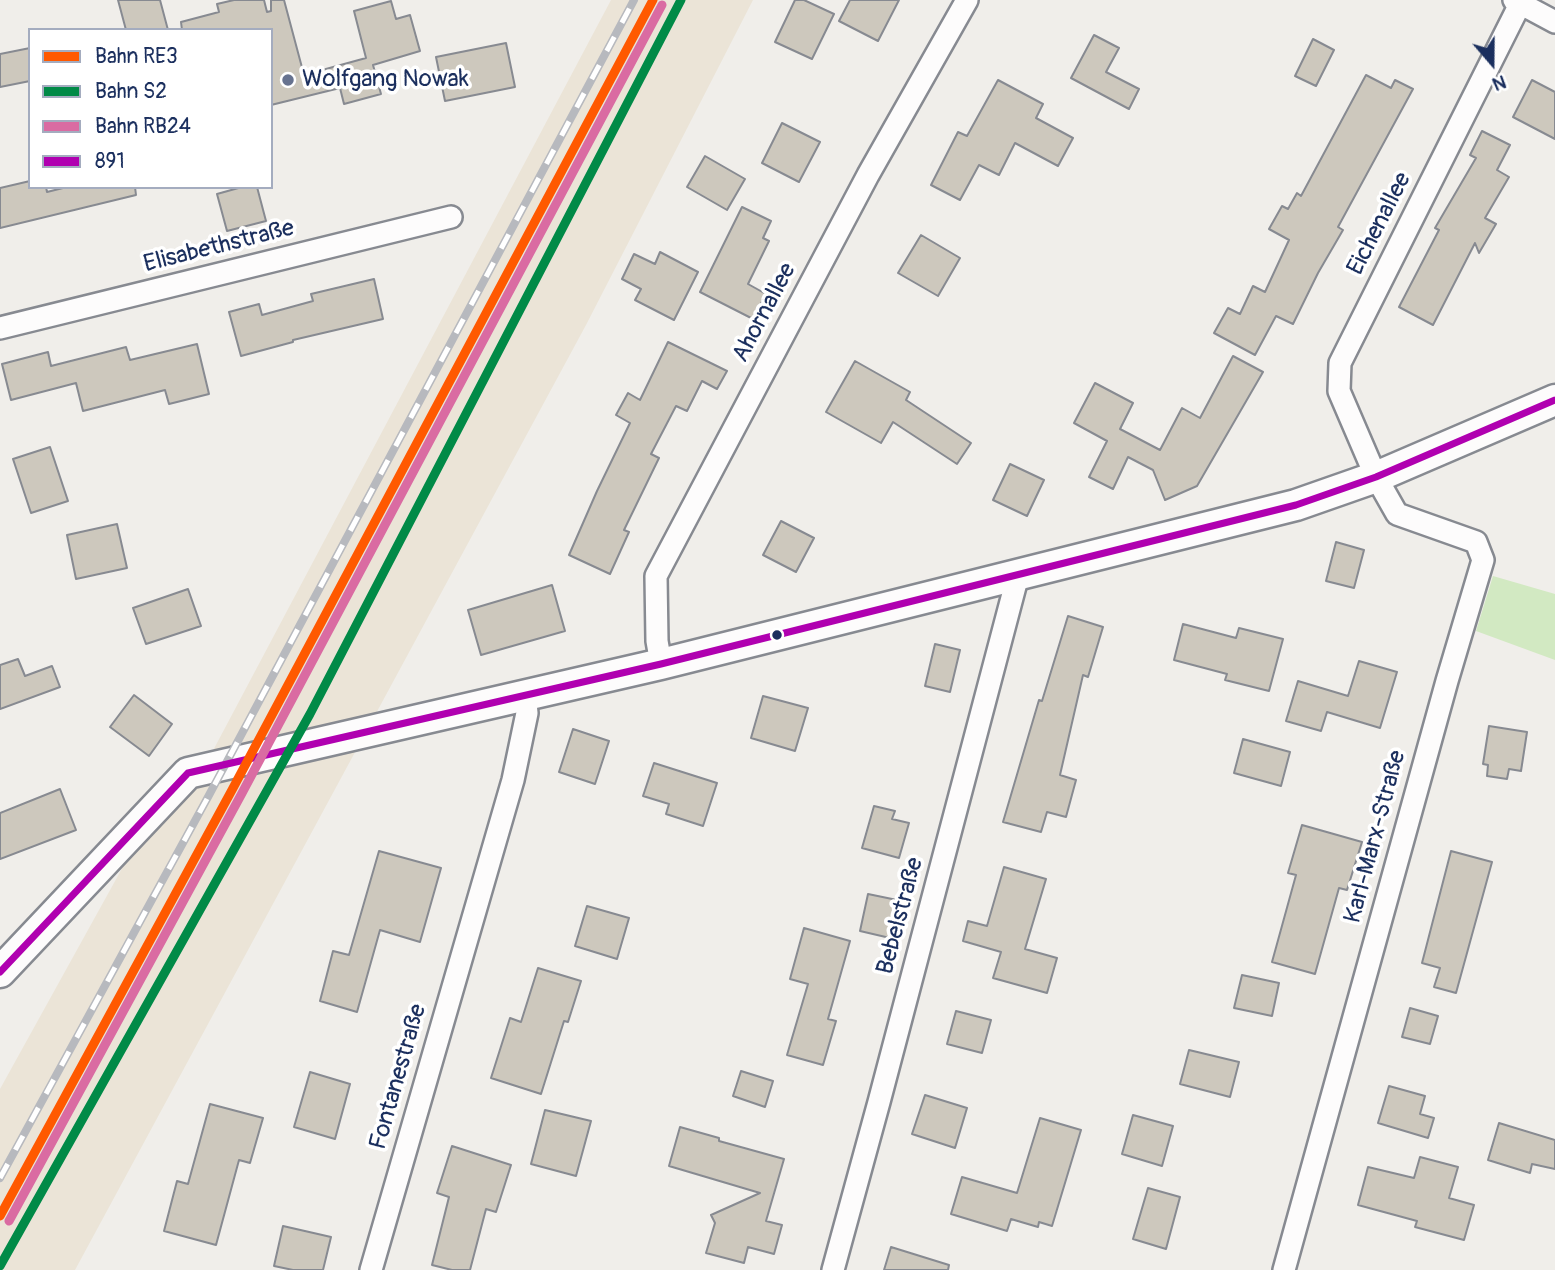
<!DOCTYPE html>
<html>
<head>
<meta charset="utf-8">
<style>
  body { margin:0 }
  #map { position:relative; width:1555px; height:1270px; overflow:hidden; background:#f0eeea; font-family:Pangolin,sans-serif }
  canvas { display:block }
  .legend { position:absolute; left:28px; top:28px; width:245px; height:161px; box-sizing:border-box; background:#fff; border:2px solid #a4acbf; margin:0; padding:9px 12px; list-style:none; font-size:21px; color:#1b2f5e }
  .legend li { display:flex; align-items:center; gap:14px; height:35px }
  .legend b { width:35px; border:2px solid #a4acbf }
  .north { position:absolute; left:1457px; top:28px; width:70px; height:70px; -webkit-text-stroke:5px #fff; paint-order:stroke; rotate:160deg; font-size:19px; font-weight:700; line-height:28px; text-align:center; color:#1b2f5e }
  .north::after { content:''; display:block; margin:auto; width:24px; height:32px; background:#1b2f5e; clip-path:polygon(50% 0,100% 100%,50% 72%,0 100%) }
</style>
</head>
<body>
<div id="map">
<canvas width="1555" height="1270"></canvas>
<ul class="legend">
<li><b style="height:9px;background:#ff5900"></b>Bahn RE3</li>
<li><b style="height:9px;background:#018a47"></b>Bahn S2</li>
<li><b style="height:9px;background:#da6ba2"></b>Bahn RB24</li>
<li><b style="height:9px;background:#b000b0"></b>891</li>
</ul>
<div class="north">N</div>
</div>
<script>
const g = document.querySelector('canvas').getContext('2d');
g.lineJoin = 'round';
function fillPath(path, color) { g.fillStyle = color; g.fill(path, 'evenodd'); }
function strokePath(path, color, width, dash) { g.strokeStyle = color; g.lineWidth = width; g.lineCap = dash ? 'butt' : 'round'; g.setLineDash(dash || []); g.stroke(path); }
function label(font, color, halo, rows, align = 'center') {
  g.font = font + ' Pangolin,sans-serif'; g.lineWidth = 7; g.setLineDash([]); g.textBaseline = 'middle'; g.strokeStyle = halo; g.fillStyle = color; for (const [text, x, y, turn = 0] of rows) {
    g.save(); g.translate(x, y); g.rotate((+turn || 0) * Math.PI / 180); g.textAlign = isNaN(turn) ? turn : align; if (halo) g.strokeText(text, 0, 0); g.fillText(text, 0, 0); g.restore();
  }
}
fillPath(new Path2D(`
  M611 0H753L586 325 75 1270H0V1089L130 854 191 792Z`), '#ebe4d7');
fillPath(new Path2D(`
  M1493 576 1555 594V660L1476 631Z`), '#d2e9c2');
const building = new Path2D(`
  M118 0H160L168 30H126Z
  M234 0H264L267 12 271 11V0H284L304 75 366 58 354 11 391 1 396 19 410 15 420 51 373 65 381 94 344 104 340 88 271 105V30H182L181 22 219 12 217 4Z
  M795 0H804L834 14 812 59 775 42Z
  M850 0H899L878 41 839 21Z
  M1094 35 1119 48 1106 72 1139 89 1129 109 1071 78Z
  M1313 39 1334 50 1316 86 1295 76Z
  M506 43 515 87 445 101 436 57Z
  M30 48V81L0 87V54Z
  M1366 75 1391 88 1395 80 1413 89 1338 227 1343 230 1318 273 1293 324 1276 316 1255 355 1214 333 1228 308 1240 314 1253 286 1265 292 1289 240 1269 229 1282 206 1288 209 1297 193 1301 196Z
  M998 80 1043 104 1036 118 1073 138 1058 166 1015 143 999 175 979 165 960 200 931 185 958 132 967 136Z
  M1532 80 1555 92V139L1513 117Z
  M782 123 820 142 799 182 762 163Z
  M1482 131 1510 145 1497 170 1509 177 1485 218 1496 224 1479 253 1475 243 1433 325 1399 307 1439 230 1435 228 1476 158 1470 155Z
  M705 156 745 179 727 210 687 187Z
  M30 181V187H46L47 192 67 187H135L136 195 0 228V188Z
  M242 187H257L266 221 227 231 217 194Z
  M742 207 771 221 763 238 769 241 748 284 766 294 753 319 700 292Z
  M921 235 960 258 938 296 898 273Z
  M660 252 698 272 674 320 635 300 641 289 622 279 634 254 655 264Z
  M374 279 383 319 293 340V342L241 356 229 312 259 304 262 315 313 301 311 294Z
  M668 342 727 371 717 389 702 381 687 411 676 406 651 454 659 458 624 530 629 532 610 574 569 555 597 491 630 423 616 415 628 393 640 400Z
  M197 344 209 394 169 404 165 390 83 411 76 383 11 400 2 364 48 352 51 366 126 347 130 360Z
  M1233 356 1263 372 1197 486 1165 500 1153 470 1128 457 1113 489 1089 477 1107 441 1074 423 1095 383 1133 403 1120 429 1160 450 1182 408 1200 418Z
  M855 361 910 392 906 400 971 443 957 464 893 422 881 443 826 412Z
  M50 447 68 501 31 513 13 459Z
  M1010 464 1044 480 1027 516 993 500Z
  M781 521 814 538 796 572 763 555Z
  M117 524 127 568 76 579 67 535Z
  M1336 542 1364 550 1354 588 1326 581Z
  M552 585 565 631 481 655 468 610Z
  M188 589 201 626 146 644 133 608Z
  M1068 616 1103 627 1088 677 1083 675 1060 775 1076 780 1066 817 1047 812 1041 832 1003 822 1039 700 1042 701Z
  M1183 624 1236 638 1239 628 1283 639 1269 691 1225 680 1227 674 1174 660Z
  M935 644 960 650 950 692 925 686Z
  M18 659 25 676 52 666 60 687 0 709V665Z
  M1359 661 1397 672 1380 728 1327 712 1321 731 1286 721 1298 681 1348 696Z
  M134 695 172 724 149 756 110 727Z
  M763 696 808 708 795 751 751 738Z
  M1489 726 1527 732 1521 771 1509 769 1507 779 1487 776 1488 765 1483 764Z
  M573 729 609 741 595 784 559 772Z
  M1243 739 1290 752 1281 786 1234 773Z
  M654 763 717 783 703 826 666 814 669 804 643 796Z
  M60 789 76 830 0 859V813Z
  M874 806 895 811 892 819 909 823 899 858 862 848Z
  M1302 825 1362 842 1347 890 1339 888 1315 974 1272 962 1296 875 1288 873Z
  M379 851 441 868 420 942 380 930 357 1012 320 1001 333 951 349 955Z
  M1451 851 1492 862 1456 993 1434 987 1440 968 1422 963Z
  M1004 867 1046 879 1025 949 1057 958 1047 993 993 978 1001 952 963 941 968 921 987 926Z
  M868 894 897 900 890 938 860 931Z
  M587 906 629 918 617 959 575 946Z
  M804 928 850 941 828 1019 836 1021 823 1065 787 1055 808 984 790 979Z
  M538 968 581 981 568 1022 564 1021 541 1094 491 1078 510 1018 521 1022Z
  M1242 975 1279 983 1272 1016 1234 1008Z
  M1410 1008 1438 1016 1430 1044 1402 1037Z
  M956 1011 991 1020 982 1053 947 1044Z
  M1189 1050 1239 1062 1230 1097 1180 1084Z
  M741 1071 773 1081 765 1107 733 1096Z
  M310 1072 350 1084 335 1139 294 1127Z
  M1389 1086 1425 1096 1420 1114 1434 1118 1428 1138 1378 1123Z
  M925 1095 967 1108 955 1148 912 1134Z
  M210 1104 263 1118 250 1163 239 1160 216 1245 164 1231 177 1181 188 1184Z
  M545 1110 591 1121 576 1176 531 1164Z
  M1133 1115 1173 1126 1162 1166 1122 1154Z
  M1040 1118 1081 1130 1052 1226 1039 1222 1038 1227 1011 1219 1007 1231 951 1214 962 1177 1017 1193Z
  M1499 1123 1555 1140V1169L1532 1164 1530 1173 1488 1160Z
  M680 1127 719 1138V1141L784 1159 766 1221 782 1225 774 1254 748 1247 744 1263 706 1253 715 1223 711 1215 760 1193 669 1166Z
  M452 1146 511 1165 496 1212 486 1209 470 1270H452L432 1265 449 1197 437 1193Z
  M1420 1157 1458 1167 1449 1198 1474 1205 1464 1240 1415 1227 1417 1221 1358 1205 1368 1167 1414 1178Z
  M1148 1188 1180 1197 1166 1249 1133 1239Z
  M283 1226 331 1237 323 1270H293L274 1266Z
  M891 1247 949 1265 948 1270H884Z`);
fillPath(building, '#cdc8bd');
strokePath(building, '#878a91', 2);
const street = new Path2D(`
  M1514 0 1555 22
  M0 328 451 217
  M661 664 657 641 656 576 868 175 967 0
  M371 1270 513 780 527 713 525 694
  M833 1270 879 1102 1018 575
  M1284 1270 1447 681 1483 560 1476 542 1397 514 1376 477 1339 391 1340 363 1522 0`);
const secondary = new Path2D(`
  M0 972 188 773 661 664 1296 505 1376 477 1555 400`);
strokePath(street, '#878a91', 26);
strokePath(secondary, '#878a91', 35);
strokePath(street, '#fdfcfc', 21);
strokePath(secondary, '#fdfcfc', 30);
const rail = new Path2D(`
  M0 1178 208 797 634 0`);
strokePath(rail, '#b7b9be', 8);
strokePath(rail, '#fff', 5, [16]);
strokePath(new Path2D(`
  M0 972 188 773 661 664 1296 505 1376 477 1555 400`), '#b000b0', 7);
strokePath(new Path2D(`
  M0 1216 232 790 653 0`), '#ff5900', 9);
strokePath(new Path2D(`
  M0 1266 310 714 681 0`), '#018a47', 9);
strokePath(new Path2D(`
  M9 1221 241 795 662 5`), '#da6ba2', 9);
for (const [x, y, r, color] of [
  [288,80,7,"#66728f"],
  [777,635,6,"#1b2f5e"]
]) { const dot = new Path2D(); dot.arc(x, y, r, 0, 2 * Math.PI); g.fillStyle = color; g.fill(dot); strokePath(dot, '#fff', 2.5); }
label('24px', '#1b2f5e', '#fff', [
  ["Wolfgang Nowak",302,80]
], 'left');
label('24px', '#1b2f5e', '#fff', [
  ["Eichenallee",1380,224,-63],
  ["Elisabethstraße",219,247,-14],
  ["Ahornallee",765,313,-62],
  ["Karl-Marx-Straße",1376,837,-75],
  ["Bebelstraße",901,916,-75],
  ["Fontanestraße",399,1077,-74]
]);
</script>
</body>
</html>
